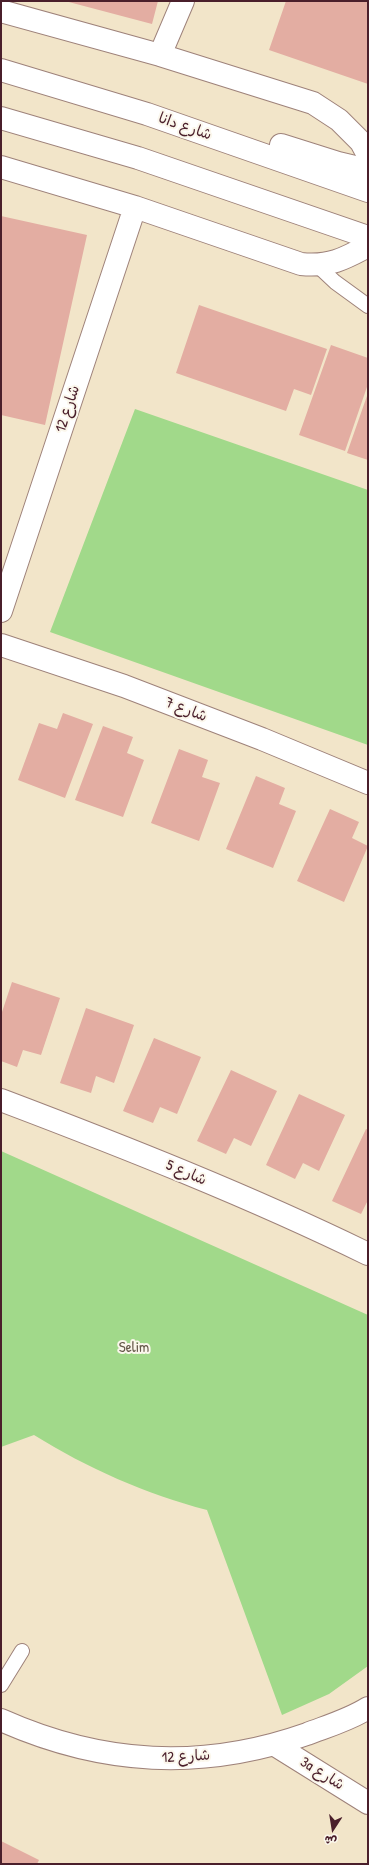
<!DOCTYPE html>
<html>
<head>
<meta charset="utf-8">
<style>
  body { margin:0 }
  #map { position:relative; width:369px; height:1865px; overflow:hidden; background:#f2e5c9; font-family:"Patrick Hand","Playpen Sans Arabic",sans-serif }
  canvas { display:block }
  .frame { position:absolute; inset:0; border:2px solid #4a1f2b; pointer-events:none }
  .north { position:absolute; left:313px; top:1809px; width:40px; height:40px; -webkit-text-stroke:3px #fbf7ec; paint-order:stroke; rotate:192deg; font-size:11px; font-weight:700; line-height:16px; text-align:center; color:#4a1f2b }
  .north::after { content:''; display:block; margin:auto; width:14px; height:18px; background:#4a1f2b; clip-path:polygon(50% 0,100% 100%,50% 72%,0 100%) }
</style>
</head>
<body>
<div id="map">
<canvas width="369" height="1865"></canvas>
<div class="frame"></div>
<div class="north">ش</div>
</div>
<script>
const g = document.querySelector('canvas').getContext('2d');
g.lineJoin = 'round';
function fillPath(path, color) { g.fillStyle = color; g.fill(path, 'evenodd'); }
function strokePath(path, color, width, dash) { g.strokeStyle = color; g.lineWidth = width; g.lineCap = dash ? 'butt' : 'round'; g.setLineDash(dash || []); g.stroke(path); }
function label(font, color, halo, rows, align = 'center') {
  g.font = font + ' "Patrick Hand","Playpen Sans Arabic",sans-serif'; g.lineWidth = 4; g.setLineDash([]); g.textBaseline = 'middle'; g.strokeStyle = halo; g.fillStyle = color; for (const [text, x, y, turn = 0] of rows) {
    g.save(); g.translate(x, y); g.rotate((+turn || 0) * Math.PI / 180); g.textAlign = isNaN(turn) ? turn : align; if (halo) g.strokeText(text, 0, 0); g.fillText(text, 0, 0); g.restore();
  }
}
fillPath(new Path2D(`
  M135 409 368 490V745L50 632Z
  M1 1151 368 1315V1666L329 1694 282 1715 207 1510C146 1494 87 1468 34 1435L1 1447Z`), '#a1d98a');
fillPath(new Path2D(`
  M65 1H158L152 24Z
  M286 1H368V84L269 50Z
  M1 216 87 235 45 425 1 415Z
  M199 305 327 349 311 395 294 389 286 411 176 373Z
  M331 345 368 358V384L345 451 299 435Z
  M368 393V460L347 453Z
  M63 713 93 724 65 798 18 780 39 723 57 729Z
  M103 726 133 737 127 753 144 760 123 817 75 800Z
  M179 749 208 760 202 777 220 783 199 841 151 823Z
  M256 776 285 788 279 804 296 811 273 868 226 849Z
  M330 809 359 822 352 838 368 846 344 902 297 881Z
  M12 982 60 998 41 1055 23 1050 17 1067 1 1061V1015Z
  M86 1008 134 1025 114 1083 96 1076 91 1093 60 1083Z
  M154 1038 201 1057 177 1114 160 1107 153 1123 123 1111Z
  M231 1070 277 1091 251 1146 234 1138 226 1154 197 1141Z
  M299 1094 345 1115 319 1171 303 1163 295 1179 266 1165Z
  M366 1129 368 1130V1200L361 1214 332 1201Z
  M1 1841 39 1860 37 1864H1Z`), '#e3ada2');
const service = new Path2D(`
  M318 266 335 282 368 306
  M1 1685 22 1651`);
const minor = new Path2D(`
  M1 11 160 55 313 103 339 120 361 142 368 155
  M160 55 183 1
  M1 167 135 207 301 264C329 267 344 259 368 246
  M1 611 135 207
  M1 645 124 686 262 739 368 783
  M1 1100C125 1147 249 1196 368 1254
  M1 1720C102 1765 202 1771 307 1734 328 1726 349 1720 368 1708
  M275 1745 368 1803`);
const tertiary = new Path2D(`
  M1 70 147 114 368 191
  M1 118 138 158 368 237
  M281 145 338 163 368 170`);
strokePath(service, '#9e827a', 16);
strokePath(minor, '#9e827a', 24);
strokePath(tertiary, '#9e827a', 24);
strokePath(service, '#fff', 14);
strokePath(minor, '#fff', 22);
strokePath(tertiary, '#fff', 22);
label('15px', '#4a1f2b', '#fbf7ec', [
  ["شارع دانا",185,127,19],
  ["شارع 12",68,409,-72],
  ["شارع 7",186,710,21],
  ["شارع 5",186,1173,23],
  ["شارع 12",186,1757,-3],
  ["3a شارع",322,1774,32]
]);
label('15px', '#645748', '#fbf7ec', [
  ["Selim",134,1348]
]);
</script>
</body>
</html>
